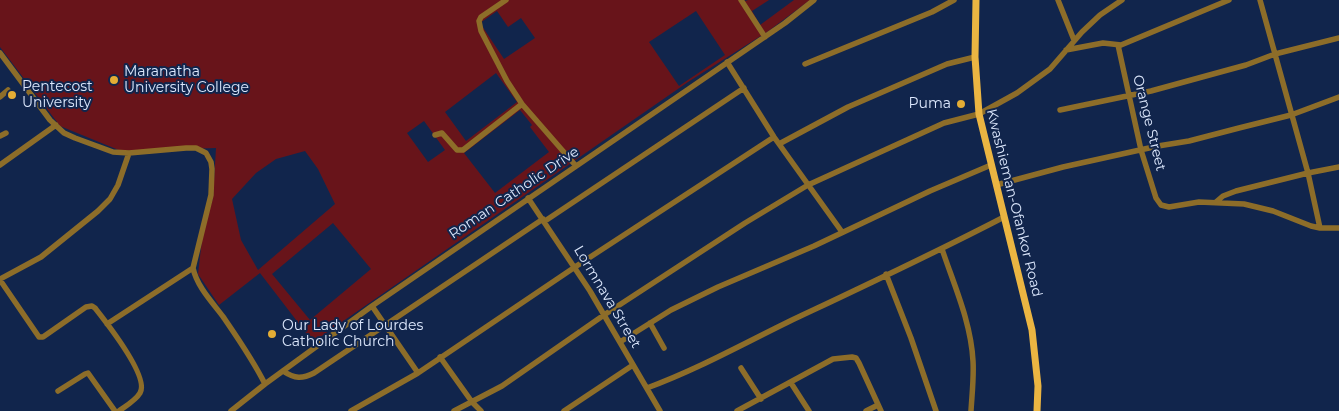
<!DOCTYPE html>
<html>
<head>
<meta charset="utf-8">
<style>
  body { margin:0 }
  canvas { display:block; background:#11254c }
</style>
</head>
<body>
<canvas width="1339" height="411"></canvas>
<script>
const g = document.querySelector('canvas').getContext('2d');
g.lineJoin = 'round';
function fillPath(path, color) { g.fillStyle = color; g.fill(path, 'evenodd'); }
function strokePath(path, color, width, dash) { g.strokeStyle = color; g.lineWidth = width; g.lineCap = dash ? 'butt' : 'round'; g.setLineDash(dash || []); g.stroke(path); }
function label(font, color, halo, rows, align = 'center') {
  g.font = font + ' Montserrat,sans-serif'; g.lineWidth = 4; g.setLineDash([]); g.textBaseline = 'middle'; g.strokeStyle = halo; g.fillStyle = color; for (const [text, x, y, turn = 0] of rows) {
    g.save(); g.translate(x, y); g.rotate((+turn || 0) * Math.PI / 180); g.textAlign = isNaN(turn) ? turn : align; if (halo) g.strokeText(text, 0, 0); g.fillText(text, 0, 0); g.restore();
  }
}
fillPath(new Path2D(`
  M0 0H744L745 1 748 0H769L752 11 760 25 794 0H810L767 32 688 82 313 342 260 273 219 305 198 274 203 231 213 198 216 148 121 151 60 126 0 47ZM497 11 508 27 521 18 535 38 504 59 480 23ZM696 11 725 55 679 86 649 42ZM496 73 517 102 466 141 445 112ZM520 110 532 125 530 127 549 152 495 193 464 153ZM424 121 445 150 428 162 407 133ZM305 151 318 169 335 204 258 270 241 240 232 199 256 173 276 159ZM333 223 371 269 310 320 272 274Z`), '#68141a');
strokePath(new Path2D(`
  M506 0 481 17 479 21 481 31 507 81 522 104 576 166
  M741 0 765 37
  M1058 0 1074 40
  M1260 0 1308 173 1320 228
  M1118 45 1141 150 1156 198 1161 205 1169 207 1199 202 1244 204 1273 211 1311 226 1320 228H1339
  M1066 50 1103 43 1121 45 1229 0
  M0 53 50 120 64 133 75 138 113 152 129 153 186 148H196L206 153 211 162 212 169 211 195 193 268C197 287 213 303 224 318 239 340 253 360 265 384
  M727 62 774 137 842 232
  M805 64 932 12 954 0
  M0 97 8 90
  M1060 110 1151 91 1246 65 1275 54 1339 38
  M435 135 442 133 457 150H463L522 104
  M0 136 6 133
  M779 144 848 107 947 64 975 57
  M0 165 56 125
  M996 185 1063 167 1158 146 1189 141 1239 128 1291 115 1339 97
  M528 198 590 291 660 411
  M1216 202 1223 196 1236 191 1308 173 1339 167
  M545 221 744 88
  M942 249C954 285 971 322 973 361 974 377 972 394 971 411
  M886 274 911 338 936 411
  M0 279 41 257 98 211 110 199 118 185 129 153
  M0 280 39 337H43L86 307 92 306 95 308C106 322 150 377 140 393 136 400 126 406 119 411
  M372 306 418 373
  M650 323 664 348
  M107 324 193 268
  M620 342 671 310 718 287 814 246 930 191 991 165
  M440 357 472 402 481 411
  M741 368 761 399
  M283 371C295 379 302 379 314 373L543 219
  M791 383 809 411
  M647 388C696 370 741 345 788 322 860 288 933 254 1004 217
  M58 391 85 374 88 373 115 411
  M231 411 265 384 372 306 785 23 814 0
  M351 411 418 373 575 267 774 137
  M454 411 502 386 604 315 745 223 808 185 944 123 979 114 1017 93 1050 69 1082 32 1100 15 1122 0
  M564 411 633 365
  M737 411 833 359 852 357 856 358 859 363 881 411
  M866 411 878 405`), '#8d6d29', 5.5);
strokePath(new Path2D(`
  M976 0 975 57 979 114 1032 330 1038 386 1037 411`), '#ebb542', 7);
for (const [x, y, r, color] of [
  [114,80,5,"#e4ad35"],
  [12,95,5,"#e4ad35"],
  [961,104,5,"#e4ad35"],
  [272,334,5,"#e4ad35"]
]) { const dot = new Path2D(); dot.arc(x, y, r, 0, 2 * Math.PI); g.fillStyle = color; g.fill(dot); strokePath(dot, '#11254c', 2); }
label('14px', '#dde8fd', '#11254c', [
  ["Maranatha",124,72],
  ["University College",124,88],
  ["Pentecost",22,87],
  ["University",22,103],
  ["Puma",951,104,"right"],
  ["Our Lady of Lourdes",282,326],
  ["Catholic Church",282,342]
], 'left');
label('14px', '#dde8fd', '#11254c', [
  ["Orange Street",1149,123,76],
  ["Roman Catholic Drive",514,193,-34],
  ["Kwashieman-Ofankor Road",1014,203,76],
  ["Lormnava Street",607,297,59]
]);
</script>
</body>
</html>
